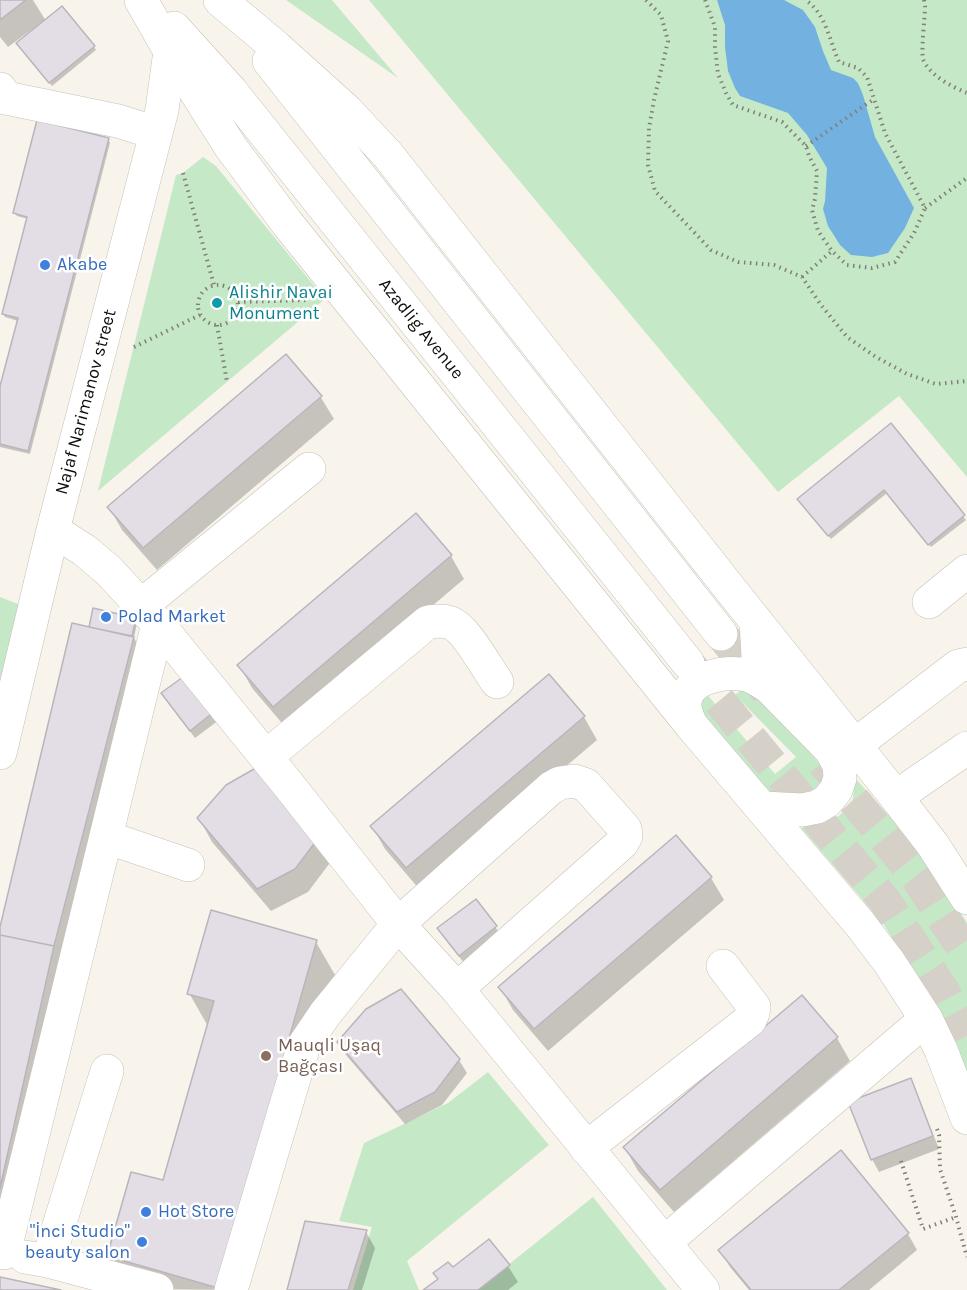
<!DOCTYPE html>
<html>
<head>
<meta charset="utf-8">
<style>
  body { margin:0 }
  canvas { display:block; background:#f8f4eb }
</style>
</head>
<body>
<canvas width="967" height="1290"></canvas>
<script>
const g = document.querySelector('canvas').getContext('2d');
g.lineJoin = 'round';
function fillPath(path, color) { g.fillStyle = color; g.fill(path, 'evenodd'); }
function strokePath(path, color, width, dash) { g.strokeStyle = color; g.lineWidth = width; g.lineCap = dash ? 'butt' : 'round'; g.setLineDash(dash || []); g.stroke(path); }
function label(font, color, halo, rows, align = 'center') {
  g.font = font + ' Karla,sans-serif'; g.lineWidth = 5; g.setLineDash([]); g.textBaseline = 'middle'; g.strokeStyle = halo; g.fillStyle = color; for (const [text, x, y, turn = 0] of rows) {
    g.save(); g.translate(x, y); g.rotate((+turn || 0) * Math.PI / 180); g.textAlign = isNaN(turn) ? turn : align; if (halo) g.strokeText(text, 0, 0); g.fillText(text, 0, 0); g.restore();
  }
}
fillPath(new Path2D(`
  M286 0H332L398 78Z
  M369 0H967V477L899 396 778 492Z
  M203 157 216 166 325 299 98 491 176 175 183 173Z
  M0 597 23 606 0 698Z
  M744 688 782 719 823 768 825 778 808 800 777 799 763 786 693 703 705 692 775 774 796 757 735 695Z
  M855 778 910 839 948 892 967 923V1077L931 999 882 922 801 828 822 826 840 815 853 799Z
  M488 1072 549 1145 407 1261 419 1290H353L372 1227 339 1221 364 1143 448 1103Z
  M593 1197 667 1290H478V1289Z`), '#c5e9c7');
fillPath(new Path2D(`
  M717 0H784L803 10 815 27 823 51 831 70 853 78 858 83 863 95 875 137 914 208 905 228 888 253 872 257 851 255 840 245 828 226 823 209 825 201 827 168 807 135 788 113 740 96 735 88 728 71 725 47V25Z`), '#73b1e1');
fillPath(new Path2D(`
  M0 0H33L46 21 94 47 96 50 52 86 20 47 33 32 31 30 8 47 0 37Z
  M108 139 110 143 30 454 0 447V392L18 321 5 317 3 314 28 219 17 216 15 213Z
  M320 396 334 419 157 570 122 530 109 507Z
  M891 425 966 520 931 547 887 493 831 539 801 503Z
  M451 556 464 579 287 729 252 688 239 665Z
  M137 623 134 638 147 661 0 1242V933L92 629Z
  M168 702 214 712 219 720 195 738Z
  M584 717 597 740 420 890 385 849 372 826Z
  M199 818 319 837 332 860 308 892 271 911 212 842Z
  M711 878 724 900 548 1051 513 1010 500 987Z
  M476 901 501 935 464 963 444 937Z
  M316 942 335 975 245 1290 128 1289 109 1256 164 1182 209 1028 189 993Z
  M400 991 459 1060 467 1073 442 1105 405 1124 346 1055 339 1042Z
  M802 997 837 1038 850 1061 674 1212 638 1171 625 1148Z
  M910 1080 917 1093 939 1149 879 1172 872 1159Z
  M366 1232 375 1248 362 1290H289Z
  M908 1234 917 1250 869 1290H749L730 1267 720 1250Z
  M508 1266 518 1282 508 1290H426L453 1269Z`), '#0003');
const building = new Path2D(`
  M0 0H26L0 20Z
  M62 6 95 46 49 83 16 43Z
  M37 120 109 138 28 451 0 444V386L18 318 2 314 27 217 13 213Z
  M286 354 322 396 143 548 107 507Z
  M891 423 965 515 928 545 884 490 828 536 797 499Z
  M416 513 452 555 273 707 237 665Z
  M93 608 136 618 132 636 89 627Z
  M72 623 134 637 54 946 0 935V927Z
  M187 674 215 711 190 731 161 693Z
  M549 674 585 716 406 868 370 826Z
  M261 765 320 836 295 869 257 889 197 818 226 785Z
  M676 835 712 877 534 1029 498 987Z
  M476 899 497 926 459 956 437 928Z
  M211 910 317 940 218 1288 107 1256 131 1172 163 1180 214 1001 187 994Z
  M0 935 54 946 0 1188Z
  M401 989 460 1059 435 1092 397 1112 337 1042 366 1009Z
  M802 995 838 1037 660 1190 623 1147Z
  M911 1078 933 1136 871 1160 848 1102Z
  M841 1150 909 1233 839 1290H751L718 1250Z
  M305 1221 367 1230 348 1290H287Z
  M489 1239 510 1265 478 1290H423L438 1279 433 1273 448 1262 453 1267Z
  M0 1277 61 1290H0Z`);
fillPath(building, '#e3dde6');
strokePath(building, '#bab5bc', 1.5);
strokePath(new Path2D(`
  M721 634 767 691
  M688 663 885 901 945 994 967 1036
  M823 762 917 878 967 955`), '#d5d1c9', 33, [33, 16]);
const minor = new Path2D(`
  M0 89 6 98 118 121 156 133
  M53 530 84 550 108 570 158 624 291 788 398 924 457 989 703 1290
  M929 602 967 571
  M142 605 309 469
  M855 745 958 666 967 664
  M0 753 53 530 162 110 170 51
  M266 757 428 622C436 621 443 620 451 623 466 629 487 668 497 682
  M896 797 967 748
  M106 837 188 865
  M586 1148 750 1020 753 1013 754 1007 723 966
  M664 1243 926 1019
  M4 1253 158 624
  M25 1257 48 1261 157 1290
  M48 1261 107 1071
  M231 1290 304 1045 325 1014 398 924 551 788 560 783 574 781 586 785 625 829 626 836 622 843 457 989`);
const major = new Path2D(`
  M141 0 170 51 230 146 287 223 691 725 860 924 889 962 926 1019 941 1050 967 1118
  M220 0 276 47 347 111 388 155 727 585 896 797 933 845 967 898
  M174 28 231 91 688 663
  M269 61 721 634
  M756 621 758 656 768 686 831 750 839 765 840 778 836 790 827 801 817 807 802 810 762 808
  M691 725C688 718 684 710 685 702 687 676 727 671 747 675 754 677 761 682 768 686`);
strokePath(minor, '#c5c1b8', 34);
strokePath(major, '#c5c1b8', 34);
strokePath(new Path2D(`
  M646 0 661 15 668 41 654 100 649 128 648 165 655 191 711 250 738 262 774 265 802 277 821 305 847 337 876 357 907 374 936 384 967 381
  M705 0 715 27V47L718 74 726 93 733 105 782 122 806 146 809 156 817 171 815 199 812 210 818 231 832 251 847 265 872 268 895 262 914 233 925 208 885 133 867 77 858 68 839 62C830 42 825 11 805 0
  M924 0 925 6C925 17 921 50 923 59 929 75 952 87 967 93
  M806 146 874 99
  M183 173 214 285
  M925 208 967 178
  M802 277 832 251
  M198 305a20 20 0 1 1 40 0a20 20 0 1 1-40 0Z
  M238 302 309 300
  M217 325 227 382
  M134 347 200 315
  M937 1129 939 1135 940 1169 956 1217 967 1257
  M901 1161 923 1229 956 1217`), '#827f79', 4, [1.5, 4.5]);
strokePath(minor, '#fff', 33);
strokePath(major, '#fff', 33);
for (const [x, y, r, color] of [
  [45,265,6,"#3f7fe0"],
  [217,303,6,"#0f9aa8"],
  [106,617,6,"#3f7fe0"],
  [266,1056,6,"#8d6e63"],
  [146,1212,6,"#3f7fe0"],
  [142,1242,6,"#3f7fe0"]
]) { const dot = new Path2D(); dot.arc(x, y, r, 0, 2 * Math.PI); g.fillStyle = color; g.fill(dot); strokePath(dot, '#fff', 2); }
label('18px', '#366cbe', '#fff', [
  ["Akabe",57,265],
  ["Polad Market",118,617],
  ["Hot Store",158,1212],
  ["\"İnci Studio\"",130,1232,"right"],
  ["beauty salon",130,1253,"right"]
], 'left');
label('18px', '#0d838f', '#fff', [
  ["Alishir Navai",229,293],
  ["Monument",229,314]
], 'left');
label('18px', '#0e0c0a', '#fff', [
  ["Azadlig Avenue",421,329,51],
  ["Najaf Narimanov street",86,402,-75]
]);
label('18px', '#785e54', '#fff', [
  ["Mauqli Uşaq",278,1046],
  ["Bağçası",278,1067]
], 'left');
</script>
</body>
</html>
